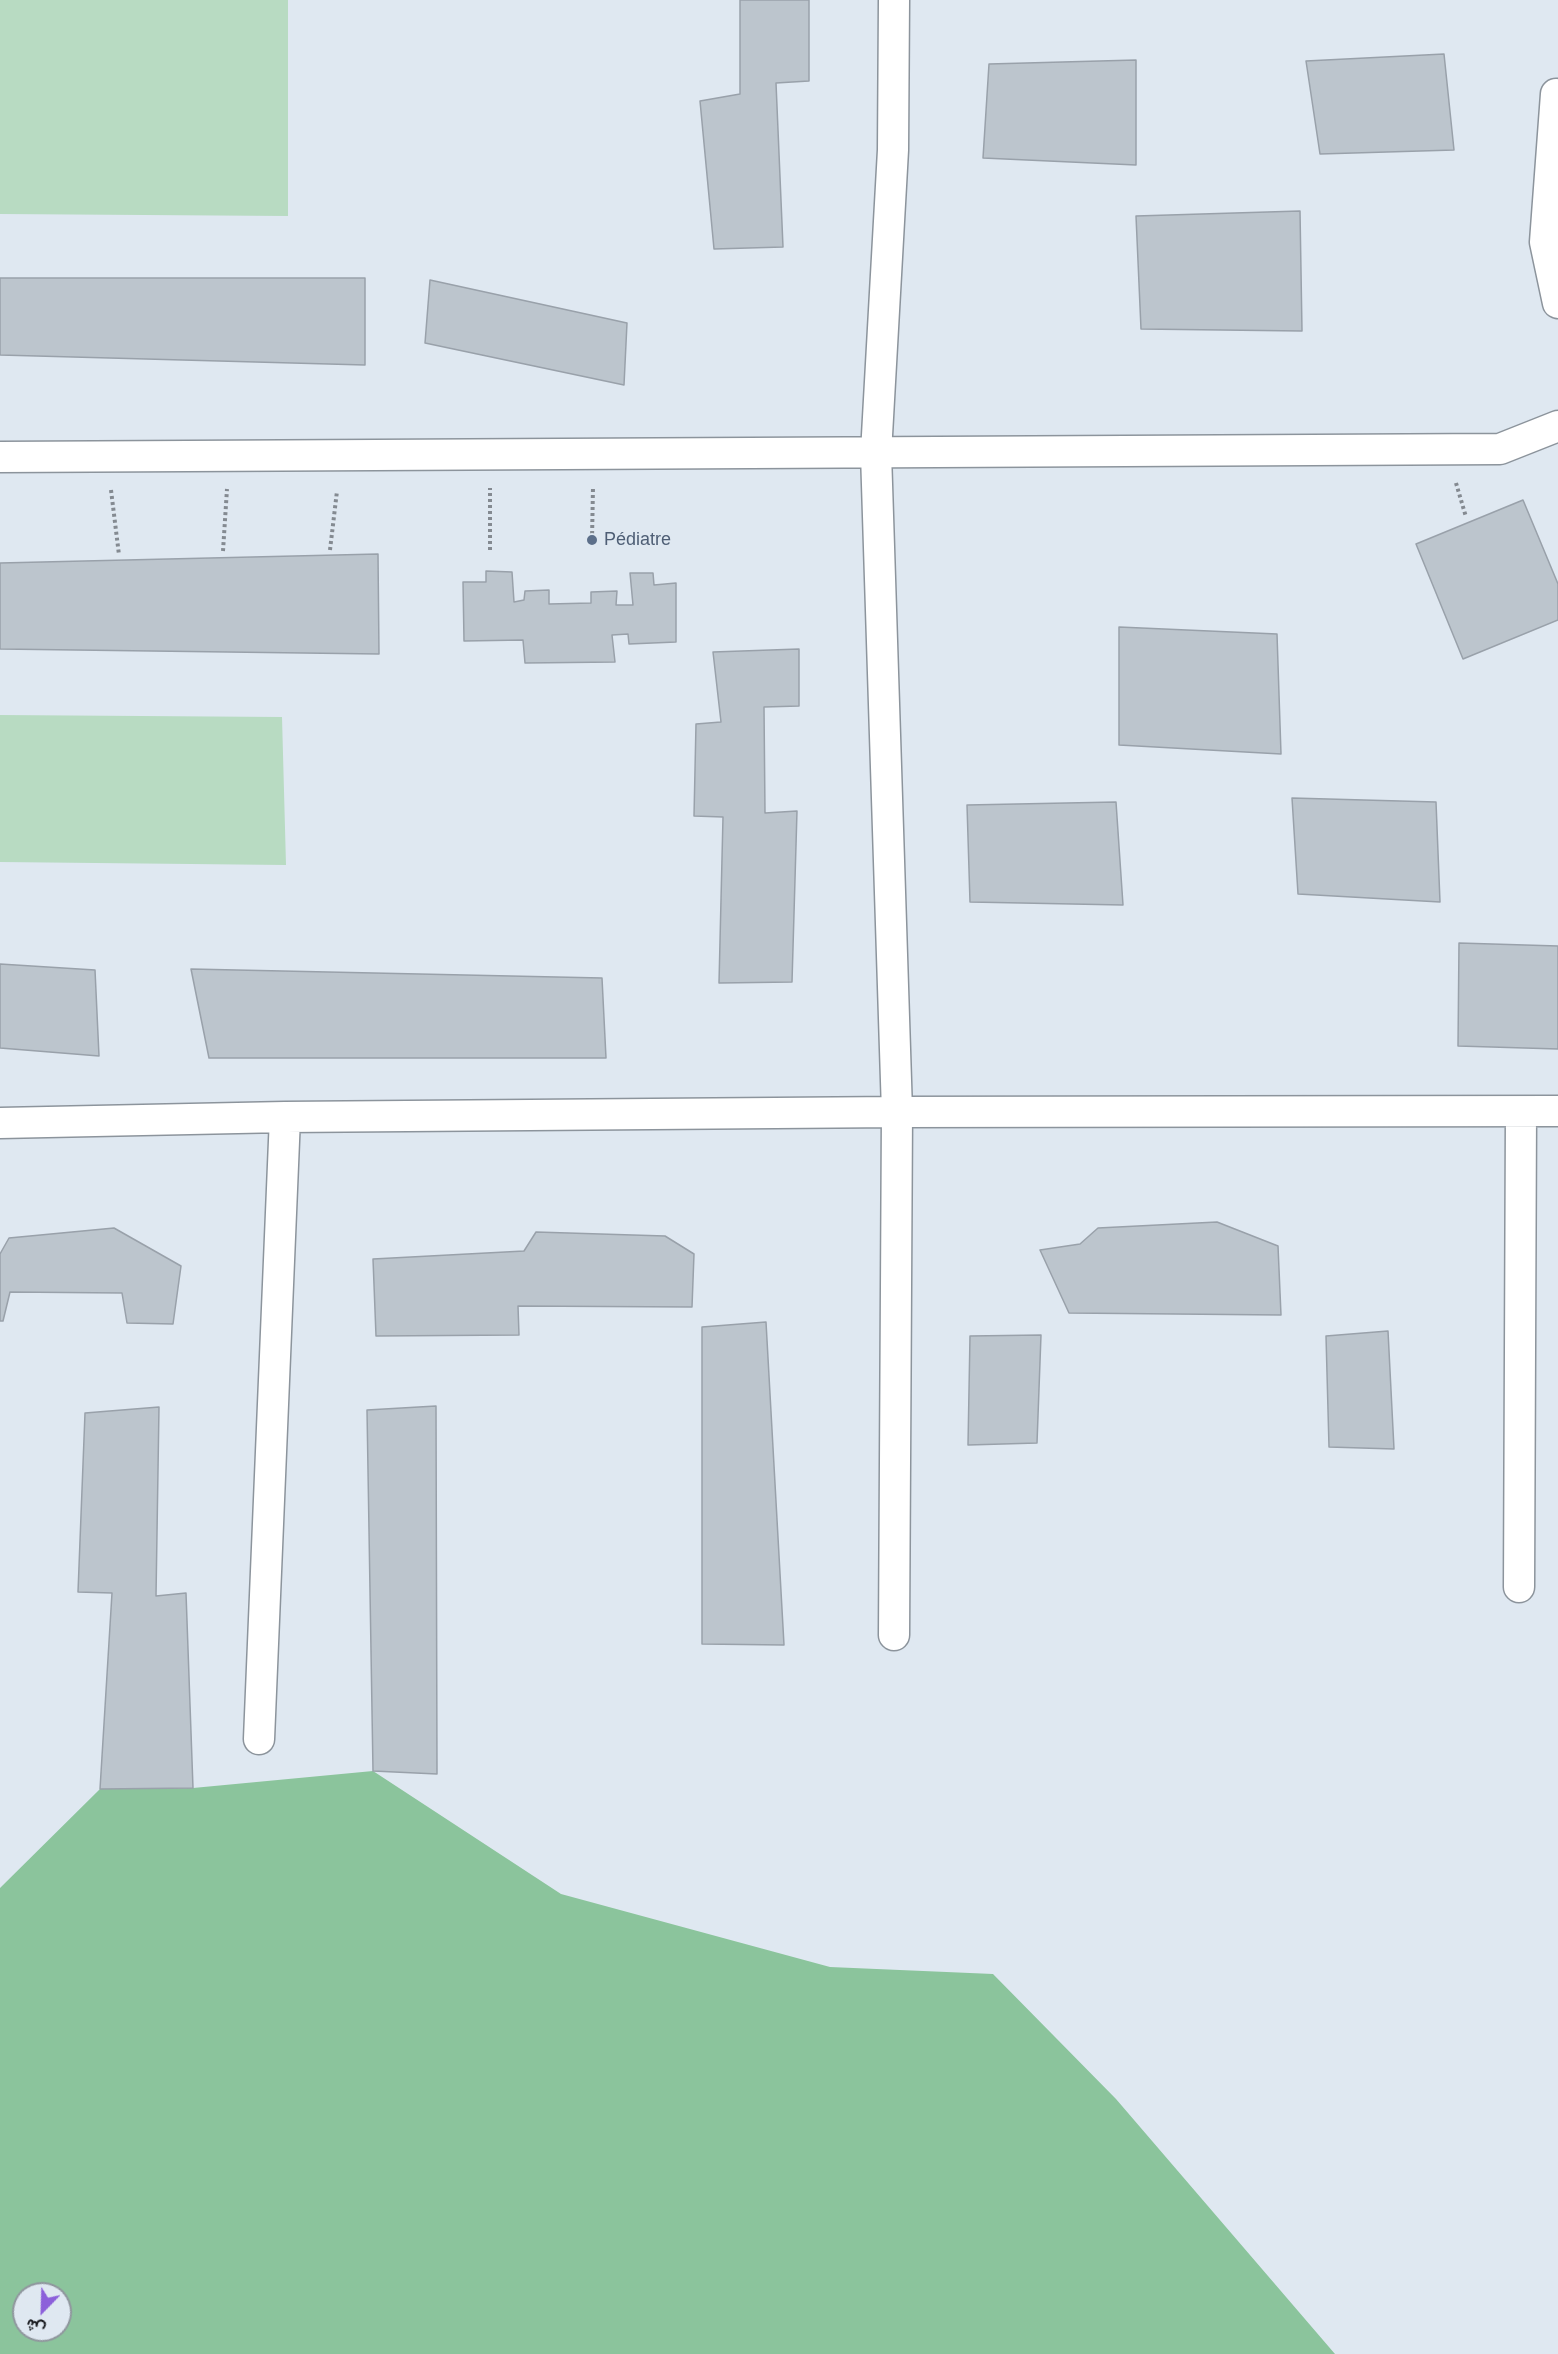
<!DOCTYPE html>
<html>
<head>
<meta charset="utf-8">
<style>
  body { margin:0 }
  #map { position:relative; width:1558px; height:2354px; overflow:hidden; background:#dfe8f1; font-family:Arial,Vazirmatn,sans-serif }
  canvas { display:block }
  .north { position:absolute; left:12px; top:2282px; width:60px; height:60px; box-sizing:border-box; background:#dfe8f1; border:2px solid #8f969d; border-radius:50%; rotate:203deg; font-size:16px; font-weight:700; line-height:24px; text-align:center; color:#181a1e }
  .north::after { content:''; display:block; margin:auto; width:21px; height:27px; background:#8c60da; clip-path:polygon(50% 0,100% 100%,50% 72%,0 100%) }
</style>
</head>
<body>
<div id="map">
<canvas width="1558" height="2354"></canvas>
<div class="north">ش</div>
</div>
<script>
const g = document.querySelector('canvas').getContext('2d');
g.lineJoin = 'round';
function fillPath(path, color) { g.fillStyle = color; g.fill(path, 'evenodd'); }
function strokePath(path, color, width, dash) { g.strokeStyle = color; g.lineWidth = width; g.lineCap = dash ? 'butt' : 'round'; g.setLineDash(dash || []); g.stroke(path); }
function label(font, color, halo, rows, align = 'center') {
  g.font = font + ' Arial,sans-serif'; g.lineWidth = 5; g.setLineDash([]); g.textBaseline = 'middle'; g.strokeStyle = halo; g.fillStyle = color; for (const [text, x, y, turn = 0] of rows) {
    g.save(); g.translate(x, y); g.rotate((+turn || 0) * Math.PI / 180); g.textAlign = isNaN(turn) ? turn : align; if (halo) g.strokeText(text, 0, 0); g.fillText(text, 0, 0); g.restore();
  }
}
fillPath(new Path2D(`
  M0 0H288V216L0 214Z
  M0 715 282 717 286 865 0 862Z`), '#b8dbc2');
fillPath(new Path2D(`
  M373 1771 561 1894 830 1967 993 1974 1116 2099 1335 2354H0V1888L100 1789 193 1788ZM24 2294H60V2330H24Z`), '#8bc49c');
const building = new Path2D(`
  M740 0H809V81L776 83 783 247 714 249 700 101 740 94Z
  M1444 54 1454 150 1320 154 1306 61Z
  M1136 60V165L983 158 989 64Z
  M1300 211 1302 331 1141 329 1136 216Z
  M0 278H365V365L0 355Z
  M430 280 627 323 624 385 425 343Z
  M1523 500 1558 584V620L1463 659 1416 544Z
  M378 554 379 654 0 649V563Z
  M486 571 512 572 514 602 524 600 525 591 549 590V604L591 603V592L617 591 616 605H633L630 573H653L654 585 676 583V642L629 644 628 634 612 635 615 662 525 663 523 640 464 641 463 582H486Z
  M1119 627 1277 634 1281 754 1119 745Z
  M799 649V706L764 707 765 813 797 811 792 982 719 983 723 817 694 816 696 724 721 722 713 652Z
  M1292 798 1436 802 1440 902 1298 894Z
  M1116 802 1123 905 970 902 967 805Z
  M1459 943 1558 946V1049L1458 1046Z
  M0 964 95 970 99 1056 0 1048Z
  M191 969 602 978 606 1058H209Z
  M1217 1222 1278 1246 1281 1315 1069 1313 1040 1250 1080 1244 1098 1228Z
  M114 1228 181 1266 173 1324 127 1323 122 1293 10 1292 3 1321H0V1254L9 1238Z
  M536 1232 665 1236 694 1254 692 1307 518 1306 519 1335 376 1336 373 1259 524 1251Z
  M766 1322 784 1645 702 1644V1327Z
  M1388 1331 1394 1449 1329 1447 1326 1336Z
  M1041 1335 1037 1443 968 1445 970 1336Z
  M436 1406 437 1774 373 1771 367 1410Z
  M159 1407 156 1596 186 1593 193 1788 100 1789 112 1593 78 1592 85 1413Z`);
fillPath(building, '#bcc5cd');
strokePath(building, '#99a1aa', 1.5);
const minor = new Path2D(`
  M894 0 893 150 876 453 897 1112 894 1635
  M1556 94 1545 242 1558 303
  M0 457 1500 449 1558 426
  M0 1123 285 1117 897 1112 1558 1111
  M1519 1587 1521 1112
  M259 1739 285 1117`);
strokePath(minor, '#8c949c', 33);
strokePath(new Path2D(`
  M1456 483 1466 517
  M111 490 119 555
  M592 540 593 487
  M330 550 337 491
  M490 550V488
  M223 551 227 489`), '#848a91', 4, [3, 3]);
strokePath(minor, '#fff', 30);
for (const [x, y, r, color] of [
  [592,540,6,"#5c6f8a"]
]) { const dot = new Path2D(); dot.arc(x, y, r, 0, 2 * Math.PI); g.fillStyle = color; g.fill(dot); strokePath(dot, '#dfe8f1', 2); }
label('18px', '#4e5e75', '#dfe8f1', [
  ["Pédiatre",604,540]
], 'left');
</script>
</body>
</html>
